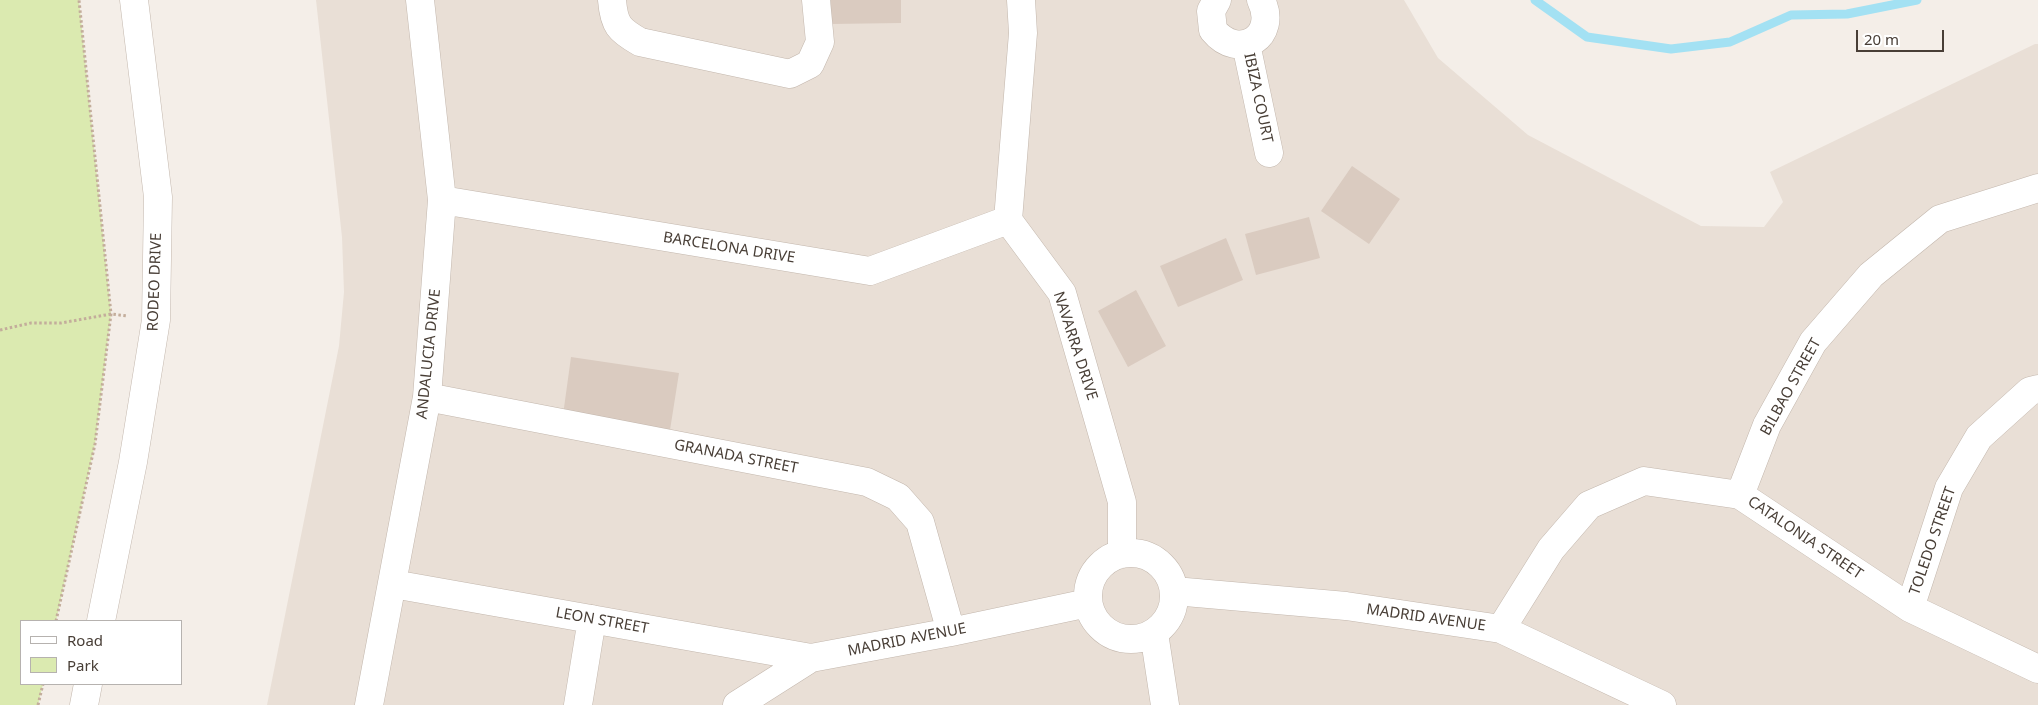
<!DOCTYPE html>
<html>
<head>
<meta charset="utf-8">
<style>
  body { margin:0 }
  #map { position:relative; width:2038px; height:705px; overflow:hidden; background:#f4eee8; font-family:"Noto Sans",sans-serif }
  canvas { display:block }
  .legend { position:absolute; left:20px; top:620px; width:162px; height:65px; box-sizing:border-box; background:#fff; border:1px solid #b6b2af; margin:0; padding:6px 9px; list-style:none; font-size:15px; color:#483e36 }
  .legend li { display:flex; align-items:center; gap:10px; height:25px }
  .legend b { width:25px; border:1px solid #b6b2af }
  .scale { position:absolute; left:1856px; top:30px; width:88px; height:22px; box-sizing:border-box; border:2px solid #483e36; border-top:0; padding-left:6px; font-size:15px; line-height:18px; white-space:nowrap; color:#483e36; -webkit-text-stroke:4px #fff; paint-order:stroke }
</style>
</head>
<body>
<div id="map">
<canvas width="2038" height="705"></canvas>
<ul class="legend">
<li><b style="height:6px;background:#fff"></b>Road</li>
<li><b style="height:14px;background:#dbeab0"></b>Park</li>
</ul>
<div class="scale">20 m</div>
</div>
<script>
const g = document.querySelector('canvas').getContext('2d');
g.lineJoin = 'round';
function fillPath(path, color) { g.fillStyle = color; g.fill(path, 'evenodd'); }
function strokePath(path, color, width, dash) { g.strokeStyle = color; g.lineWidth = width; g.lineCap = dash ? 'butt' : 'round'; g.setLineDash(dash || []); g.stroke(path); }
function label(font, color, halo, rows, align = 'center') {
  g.font = font + ' "Noto Sans",sans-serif'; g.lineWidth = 4; g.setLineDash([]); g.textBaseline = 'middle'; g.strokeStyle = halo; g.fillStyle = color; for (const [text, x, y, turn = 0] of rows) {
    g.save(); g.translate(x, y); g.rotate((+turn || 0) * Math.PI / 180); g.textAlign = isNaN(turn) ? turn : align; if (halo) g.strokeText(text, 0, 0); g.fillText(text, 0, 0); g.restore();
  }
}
fillPath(new Path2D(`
  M316 0H1404L1438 58 1528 135 1701 226 1764 227 1783 202 1770 172 2035 44H2038V705H267L339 346 344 292 342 237Z`), '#e9dfd6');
fillPath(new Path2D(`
  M0 0H79L111 314 95 444 56 621H21V684H43L38 705H0Z`), '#dbeab0');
strokePath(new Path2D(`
  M1535 0 1587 37 1671 49 1730 42 1791 15 1847 14 1917 0`), '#a3e1f3', 9);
fillPath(new Path2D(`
  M831 0H901V23L831 24Z
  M1352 166 1400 199 1369 244 1321 211Z
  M1309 217 1320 258 1256 275 1245 234Z
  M1226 238 1243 280 1178 307 1160 266Z
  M1136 290 1166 346 1128 367 1098 311Z
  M571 357 679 373 670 430 563 415Z`), '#dacbc0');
const minor = new Path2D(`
  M612 0C614 25 619 30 640 42L790 74 810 64 820 42 816 0
  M1021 0 1023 33 1008 220 1062 293 1122 502V554
  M1217 0 1211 11 1213 30C1239 62 1279 36 1261 0
  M1246 44 1269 153
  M442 200 870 271 1008 220
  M427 397 867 482 898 497 920 522 951 632
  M1740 495 1767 425 1813 342 1871 275 1940 219 2038 188
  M1088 596a43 43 0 1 1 86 0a43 43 0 1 1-86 0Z
  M393 584 811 658
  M1174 591 1346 606 1501 629 1662 705
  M1910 608 1949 488 1979 437 2030 391 2038 389
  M1501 629 1551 549 1589 505 1644 481 1740 495 1910 608 2038 669
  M1154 633 1165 705
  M369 705 427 397 442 200 420 0
  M578 705 592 619
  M737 705 811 658 951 632 1088 603`);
const tertiary = new Path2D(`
  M101 621 133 462 156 320 158 197 134 0
  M84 705 88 684`);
strokePath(minor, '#c3b7ad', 29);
strokePath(tertiary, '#c3b7ad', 29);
strokePath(new Path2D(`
  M0 330 31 323H61L111 314 128 316
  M56 621 95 444 111 314 79 0
  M38 705 43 684`), '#c3ad9b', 3, [2.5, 2.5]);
strokePath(minor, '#fff', 28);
strokePath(tertiary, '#fff', 28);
label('15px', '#483e36', '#fff', [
  ["IBIZA COURT",1258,98,78],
  ["BARCELONA DRIVE",729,248,9],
  ["RODEO DRIVE",155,282,-88],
  ["NAVARRA DRIVE",1075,346,72],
  ["ANDALUCIA DRIVE",429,354,-84],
  ["BILBAO STREET",1791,387,-61],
  ["GRANADA STREET",736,457,11],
  ["CATALONIA STREET",1805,538,34],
  ["TOLEDO STREET",1933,541,-71],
  ["MADRID AVENUE",1426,618,8],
  ["LEON STREET",602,621,10],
  ["MADRID AVENUE",907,640,-11]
]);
</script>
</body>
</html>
